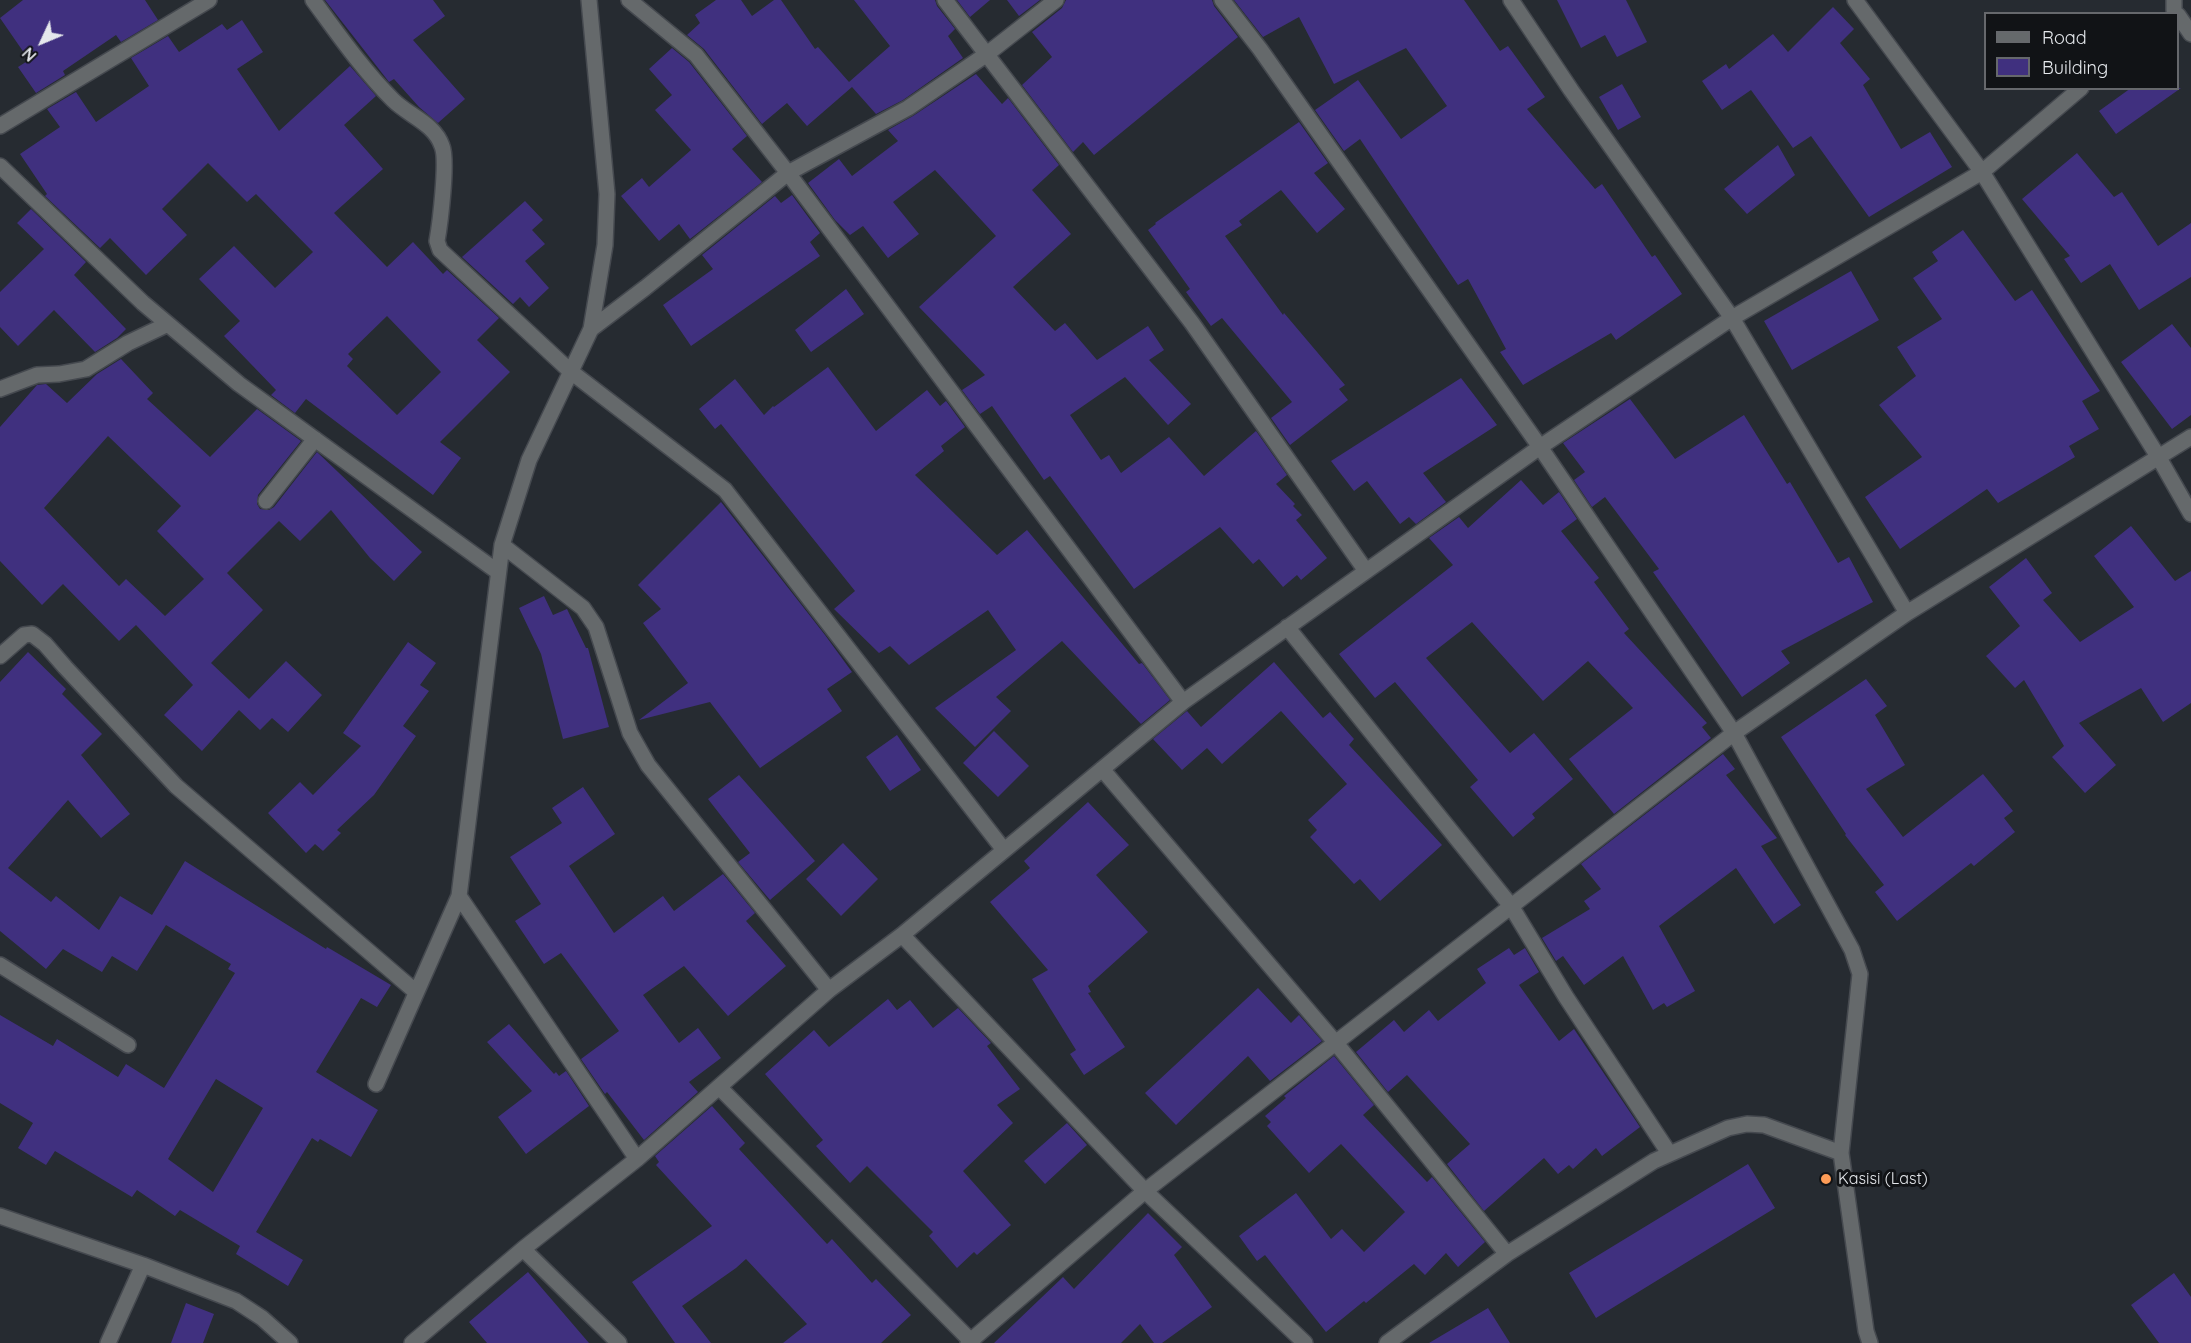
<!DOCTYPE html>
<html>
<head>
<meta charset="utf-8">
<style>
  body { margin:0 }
  #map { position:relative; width:2191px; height:1343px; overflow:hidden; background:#262b31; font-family:Quicksand,sans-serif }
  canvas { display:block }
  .legend { position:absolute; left:1984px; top:12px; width:195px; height:78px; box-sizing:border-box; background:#111316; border:2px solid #66686c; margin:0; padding:8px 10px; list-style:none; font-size:18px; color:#e5e8ec }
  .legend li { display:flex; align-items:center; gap:12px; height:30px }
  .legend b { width:30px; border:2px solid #66686c }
  .north { position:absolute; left:12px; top:12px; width:60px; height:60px; -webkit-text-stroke:4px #111316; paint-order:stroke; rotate:226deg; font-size:16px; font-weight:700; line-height:24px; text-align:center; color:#e5e8ec }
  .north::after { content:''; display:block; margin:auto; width:21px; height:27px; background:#e5e8ec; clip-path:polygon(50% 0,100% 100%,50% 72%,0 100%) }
</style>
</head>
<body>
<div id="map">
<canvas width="2191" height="1343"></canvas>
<ul class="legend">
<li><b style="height:8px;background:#65696b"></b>Road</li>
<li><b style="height:16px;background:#40307f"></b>Building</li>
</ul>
<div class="north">N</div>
</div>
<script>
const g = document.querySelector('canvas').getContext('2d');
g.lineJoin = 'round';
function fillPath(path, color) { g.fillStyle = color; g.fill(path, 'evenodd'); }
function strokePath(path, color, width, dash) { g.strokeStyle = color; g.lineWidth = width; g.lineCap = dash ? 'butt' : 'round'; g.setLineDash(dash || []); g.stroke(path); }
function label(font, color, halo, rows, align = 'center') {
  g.font = font + ' Quicksand,sans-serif'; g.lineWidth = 6; g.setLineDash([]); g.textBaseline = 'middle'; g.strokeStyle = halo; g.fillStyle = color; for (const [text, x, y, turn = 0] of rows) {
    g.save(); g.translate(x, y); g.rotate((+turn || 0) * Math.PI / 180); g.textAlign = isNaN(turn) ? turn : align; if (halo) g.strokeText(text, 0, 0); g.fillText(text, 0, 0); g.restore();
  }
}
fillPath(new Path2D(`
  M23 0H145L158 20 121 42 116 35 63 71 65 75 36 93 18 67 29 60 0 18Z
  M325 0H433L445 16 413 40 465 99 438 123 419 107 394 79 389 82Z
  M716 0H741L752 16 774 0H781L815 49 818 47 849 82 890 46 854 0H935L937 6 955 29 948 36 963 58 903 100 876 114 852 87 807 126 787 103 762 124 704 49 687 35 700 23 695 15Z
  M957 0H990L970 17Z
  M1007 0H1040L1019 16Z
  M1066 0H1212L1214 6 1238 37 1094 155 1083 142 1073 152 1022 85 1052 57 1032 32 1062 8Z
  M1234 0H1464L1500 51 1508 46 1545 97 1527 109 1595 189 1602 184 1652 257 1655 255 1682 294 1616 340 1611 333 1523 385 1500 352 1506 349 1468 279 1458 285 1360 139 1344 151 1315 110 1358 80 1401 139 1447 106 1406 48 1334 84 1299 17 1263 37Z
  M1557 0H1626L1647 42 1617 57 1605 35 1581 48Z
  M1833 7 1854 29 1840 43 1870 79 1863 85 1901 149 1930 132 1952 167 1869 217 1811 136 1793 148 1751 90 1722 110 1702 81 1726 64 1729 69 1773 34 1788 52Z
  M242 20 263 52 237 69 279 131 350 66 376 96 344 125 383 169 334 213 387 267 413 242 443 274 447 270 499 318 477 340 510 372 440 442 461 458 433 495 306 399 295 413 271 395 276 390 224 336 240 321 199 279 234 246 275 288 313 252 256 194 247 202 208 163 162 209 187 235 146 275 110 238 100 248 45 196 47 194 20 154 60 127 47 109 76 92 96 122 149 86 131 58 168 36 179 52 222 24 227 30ZM387 316 441 372 397 415 347 366 353 359 348 354Z
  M672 48 689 62 747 136 732 149 762 182 690 239 679 224 659 241 621 196 642 178 649 187 691 150 655 110 672 95 649 69Z
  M976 74 1002 104 1008 98 1059 165 1032 190 1071 234 1013 287 1055 331 1065 323 1097 360 1148 326 1164 350 1149 360 1191 404 1168 425 1125 377 1070 415 1101 460 1109 455 1121 473 1169 437 1204 476 1256 431 1287 475 1276 484 1295 504 1293 506 1302 515 1296 520 1327 558 1301 580 1297 575 1283 587 1259 559 1253 564 1220 527 1134 589 1050 476 1044 480 992 406 980 414 962 390 985 375 919 307 996 236 935 170 893 202 919 234 888 258 863 226 850 235 835 220 808 183 839 159 852 176 898 141 888 130 913 116Z
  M1622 84 1641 117 1618 130 1599 97Z
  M2131 88H2181L2116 134 2099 111Z
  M1299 122 1328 163 1314 173 1345 209 1317 233 1281 190 1239 221 1242 225 1225 236 1283 315 1284 313 1345 385 1339 389 1348 400 1290 445 1271 418 1292 402 1222 318 1211 326 1186 292 1190 289 1148 230 1156 224 1155 223Z
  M1778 145 1795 175 1747 214 1724 189Z
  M2077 153 2114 197 2122 192 2158 246 2191 223V277L2139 310 2110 264 2081 283 2064 259 2070 256 2022 199Z
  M792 195 820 233 810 242 820 256 691 346 663 305 713 269 702 255 775 196 781 203Z
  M525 201 543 220 532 230 545 244 525 261 549 288 529 307 520 297 513 304 462 257Z
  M31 209 86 262 74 275 126 329 117 338 95 352 54 310 18 346 0 327V292L44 249 17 223Z
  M1963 230 2015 301 2032 290 2100 391 2082 401 2099 429 2069 446 2075 457 1998 503 1987 489 1900 549 1865 497 1922 457 1879 405 1916 376 1897 347 1942 319 1913 278 1938 261 1932 252Z
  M1851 271 1879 320 1792 370 1764 321Z
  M846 289 864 314 811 352 795 330Z
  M2172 324 2191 348V415L2172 429 2121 362Z
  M121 359 153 393 147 399 210 457 257 409 301 441 258 495 257 504 260 509 269 510 274 507 317 452 422 552 394 581 370 558 331 510 300 541 279 521 227 573 263 610 211 663 249 699 286 661 322 695 288 732 272 718 260 730 239 710 202 751 164 715 193 685 136 625 119 641 63 584 42 605 0 561V427L37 385 46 384 67 403 97 374ZM108 436 181 506 157 531 204 579 165 616 126 579 119 586 44 508Z
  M828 367 876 431 927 390 940 406 946 401 965 427 941 446 944 451 915 475 997 555 1027 530 1139 664 1142 663 1170 700 1141 724 1062 641 996 697 1011 711 975 747 935 708 1016 650 988 610 909 665 890 646 879 653 834 609 855 591 721 424 715 429 699 409 735 379 764 415 773 406 774 407Z
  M1461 378 1497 425 1423 473 1446 502 1416 524 1409 517 1400 524 1367 481 1354 491 1331 461Z
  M1630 399 1675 459 1744 415 1787 484 1790 482 1838 563 1849 557 1873 602 1781 651 1790 663 1742 697 1653 572 1659 569 1605 497 1592 507 1574 480 1585 472 1563 443Z
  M1521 480 1543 505 1559 492 1577 519 1561 531 1599 578 1594 582 1629 629 1624 633 1707 723 1702 727 1711 738 1614 814 1569 759 1633 708 1588 661 1543 701 1472 622 1426 658 1510 753 1534 733 1573 779 1532 814 1535 818 1513 837 1470 787 1478 780 1395 682 1375 698 1339 654 1453 565 1429 538 1459 517 1468 528Z
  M721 502 825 635 852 672 827 689 842 711 760 768 710 702 639 720 688 683 643 623 661 609 638 585Z
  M2131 526 2175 581 2191 571V703L2163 722 2141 688 2079 723 2116 765 2085 793 2052 757 2064 746 2024 680 2015 688 1986 656 2020 626 1989 587 2026 558 2052 593 2043 600 2080 642 2134 607 2094 556Z
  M544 596 553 615 567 609 586 648H588L609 727 563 739 541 654 519 608Z
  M408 642 436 663 420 685 429 691 403 726 416 736 374 795 337 830 341 833 323 851 315 844 306 853 268 813 300 782 313 795 361 746 343 733Z
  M28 652 66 689 62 694 102 734 81 755 130 814 101 838 68 800 8 868 51 902 56 896 99 930 120 896 152 915 185 861 326 949 327 947 391 985 377 1007 361 998 316 1072 378 1110 351 1157 320 1139 318 1142 312 1138 256 1232 303 1260 288 1286 236 1254 240 1246 180 1210 175 1216 137 1190 132 1197 55 1151 46 1165 18 1148 33 1123 0 1103V1015L53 1046 57 1039 118 1077 126 1064 164 1088 235 973 228 969 231 964 166 925 137 971 112 956 102 972 63 949 46 969 0 931V682ZM216 1079 263 1108 213 1192 168 1159Z
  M1274 662 1323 718 1330 712 1354 739 1349 745 1442 845 1380 901 1360 879 1354 884 1310 837 1317 830 1308 820 1347 784 1281 711 1222 764 1207 748 1182 770 1153 739 1187 711 1201 727Z
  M1866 679 1887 706 1875 715 1905 765 1866 789 1903 837 1983 774 2013 811 2004 818 2015 832 1974 866 1971 863 1897 921 1875 892 1884 885 1845 835 1846 834 1781 737Z
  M994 731 1029 766 998 797 963 763Z
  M897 735 921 770 890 791 866 757Z
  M1723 754 1735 769 1726 775 1777 838 1761 846 1801 905 1774 924 1736 868 1659 926 1695 991 1667 1007 1664 1003 1653 1010 1623 956 1584 985 1563 956 1556 961 1542 938 1590 909 1584 901 1601 889 1581 864Z
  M739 775 815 861 770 900 738 862 750 853 708 799Z
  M583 787 615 834 569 866 614 933 663 896 674 911 723 874 755 913 746 921 786 966 728 1016 684 966 643 995 679 1043 698 1028 721 1058 689 1082 698 1092 644 1140 607 1092 605 1094 581 1059 619 1031 561 953 544 964 515 921 541 904 510 857 562 823 552 808Z
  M1088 802 1129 845 1096 875 1148 932 1088 986 1091 992 1088 993 1125 1047 1084 1075 1070 1054 1076 1050 1032 979 1048 970 990 902 1030 868 1024 861Z
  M843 843 878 879 841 916 806 879Z
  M1509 948 1514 955 1525 948 1539 972 1519 985 1559 1041 1574 1029 1640 1127 1602 1156 1596 1148 1573 1169 1569 1165 1558 1174 1544 1158 1484 1211 1447 1164 1470 1144 1407 1075 1388 1092 1356 1052 1394 1020 1404 1032 1429 1010 1438 1021 1486 983 1477 969Z
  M1258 988 1291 1023 1299 1015 1322 1041 1270 1081 1248 1056 1176 1125 1145 1093Z
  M888 999 897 1010 910 1000 933 1028 958 1008 991 1043 987 1046 1020 1089 997 1105 1013 1123 963 1171 1011 1225 977 1255 974 1252 957 1268 929 1236 933 1232 867 1166 850 1183 816 1146 823 1140 765 1074 814 1030 829 1047Z
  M509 1024 554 1074 556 1072 559 1076 566 1071 589 1106 526 1154 498 1117 532 1091 487 1042Z
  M1334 1056 1374 1105 1363 1115 1427 1182 1432 1177 1485 1242 1458 1267 1446 1253 1425 1275 1414 1264 1366 1303 1364 1301 1326 1332 1265 1255 1257 1261 1239 1236 1296 1193 1331 1239 1342 1229 1364 1252 1405 1212 1341 1144 1309 1173 1267 1126 1271 1122 1265 1116 1286 1098 1284 1096Z
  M712 1106 745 1143 739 1149 827 1244 832 1239 872 1283 876 1279 911 1315 881 1343H783L807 1324 746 1259 736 1268 682 1306 711 1343H675L632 1282 712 1226 656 1165 659 1162 655 1156Z
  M1067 1123 1087 1145 1045 1184 1024 1161Z
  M1748 1164 1775 1208 1596 1318 1569 1273Z
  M1148 1213 1182 1247 1174 1255 1212 1307 1162 1343H1154L1140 1324 1121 1343H994L1063 1277 1074 1289Z
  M528 1272 589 1343H487L469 1322Z
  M2174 1273 2191 1297V1343H2159L2131 1305Z
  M186 1303 214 1314 203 1343H171Z
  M1488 1308 1510 1343H1429Z`), '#40307f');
const street = new Path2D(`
  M313 0C338 34 363 70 393 100 409 116 434 123 442 146 448 160 440 224 437 241L440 250 570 371 725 490 1004 850
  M589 0 607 194 605 245 591 329 529 460 502 545 459 896 637 1159
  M629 0 696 55 788 173 1183 702
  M945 0 1192 323 1366 571
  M1222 0 1260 49 1540 447 1734 733 1852 950 1860 974 1841 1153
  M1511 0 1571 90 1732 318 1907 613
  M1855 0 1982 172 2159 458 2191 514
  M2174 0V10L2176 14
  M2178 15 2191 34
  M0 126 209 0
  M0 166 143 303 239 384 498 572
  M591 329 645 288 788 173 908 108 987 54 1056 0
  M0 389 37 375 59 374 86 369 128 343 168 324
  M266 501 315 439
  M502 545 583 608 596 627 630 733 648 765 829 990
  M1287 627 1511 906 1566 997 1669 1153
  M0 656 24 635 32 634 45 644 65 667 176 786 416 992
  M1102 769 1335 1042 1507 1254
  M902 935 1145 1191 1305 1343
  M0 965 128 1045
  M376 1084 459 896
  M719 1087 973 1343
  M0 1216 143 1265 236 1301 262 1318 290 1343
  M523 1249 619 1343
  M108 1343 143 1265
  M412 1343 523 1249 637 1159 829 990 902 935 1183 702 1540 447 1732 318 1982 172 2081 88
  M968 1343 1145 1191 1734 733 1907 613 2191 437
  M1387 1343 1507 1254 1654 1161 1728 1128 1747 1124 1764 1125 1841 1153 1866 1331 1870 1343`);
strokePath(street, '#45494f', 18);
strokePath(street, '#65696b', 15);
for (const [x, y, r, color] of [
  [1826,1179,6,"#fd9c57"]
]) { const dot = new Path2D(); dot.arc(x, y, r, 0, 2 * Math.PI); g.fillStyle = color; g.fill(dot); strokePath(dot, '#111316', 2); }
label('16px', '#e5e8ec', '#111316', [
  ["Kasisi (Last)",1838,1179]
], 'left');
</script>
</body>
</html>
